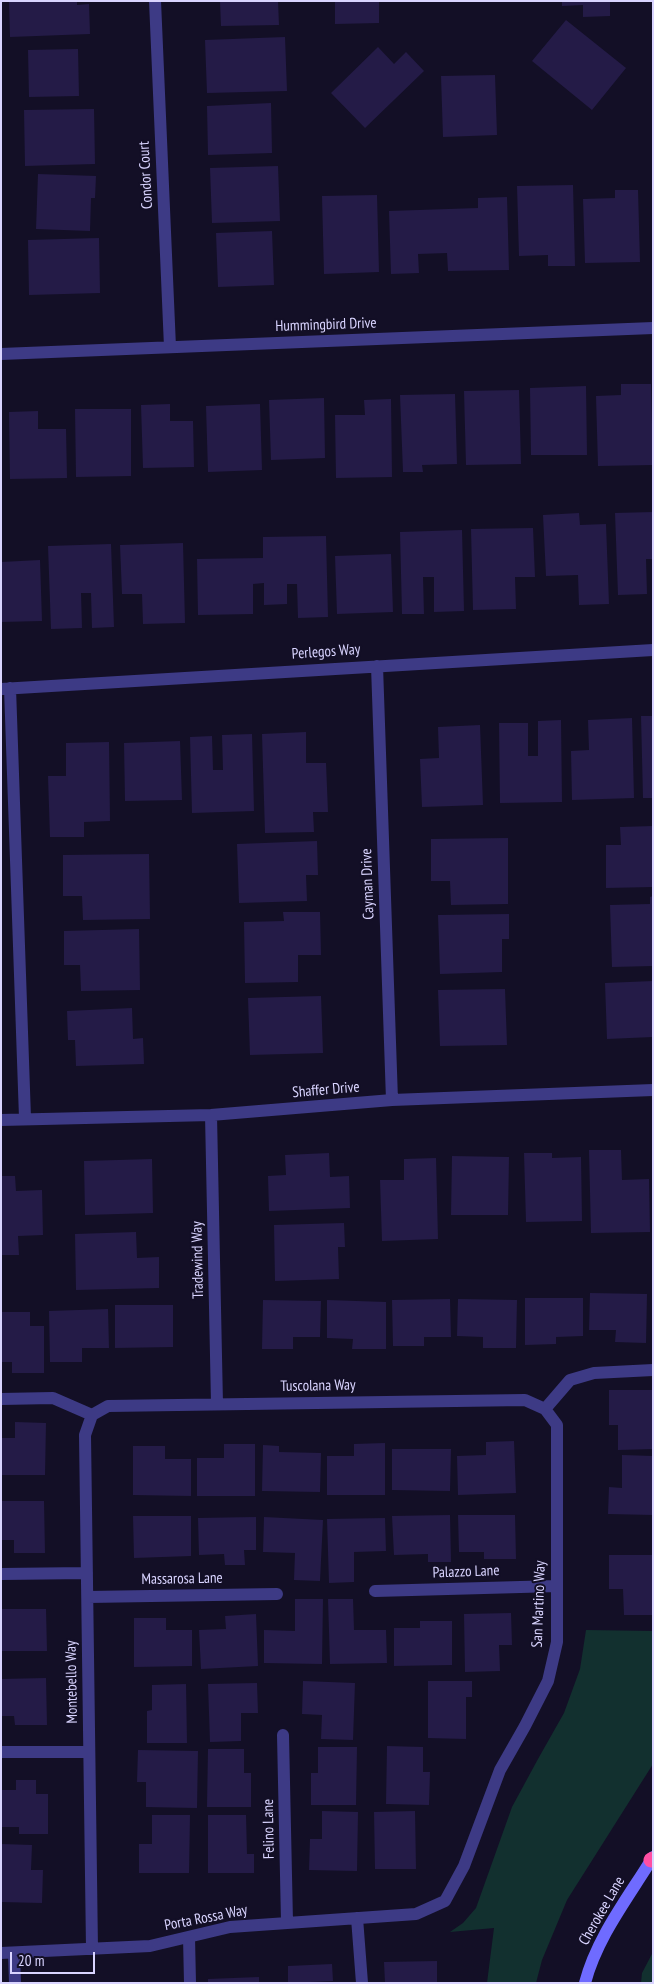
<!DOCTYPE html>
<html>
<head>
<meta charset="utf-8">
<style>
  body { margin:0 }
  #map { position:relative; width:654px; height:1984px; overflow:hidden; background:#130f26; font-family:"PT Sans Narrow",sans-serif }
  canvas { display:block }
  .frame { position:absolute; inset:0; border:2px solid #d9d4ff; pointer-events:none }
  .scale { position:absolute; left:10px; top:1952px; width:85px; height:22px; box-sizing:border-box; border:2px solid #d9d4ff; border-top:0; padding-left:6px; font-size:15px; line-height:18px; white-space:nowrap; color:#d9d4ff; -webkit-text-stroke:4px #130f26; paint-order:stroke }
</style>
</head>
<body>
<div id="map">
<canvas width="654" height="1984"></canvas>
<div class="frame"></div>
<div class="scale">20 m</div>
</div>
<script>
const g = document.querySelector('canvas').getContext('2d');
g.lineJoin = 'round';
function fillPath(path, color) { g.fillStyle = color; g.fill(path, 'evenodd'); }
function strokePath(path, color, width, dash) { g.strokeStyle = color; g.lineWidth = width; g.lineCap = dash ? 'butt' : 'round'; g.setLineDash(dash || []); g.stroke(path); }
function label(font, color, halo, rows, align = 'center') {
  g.font = font + ' "PT Sans Narrow",sans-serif'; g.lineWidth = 4; g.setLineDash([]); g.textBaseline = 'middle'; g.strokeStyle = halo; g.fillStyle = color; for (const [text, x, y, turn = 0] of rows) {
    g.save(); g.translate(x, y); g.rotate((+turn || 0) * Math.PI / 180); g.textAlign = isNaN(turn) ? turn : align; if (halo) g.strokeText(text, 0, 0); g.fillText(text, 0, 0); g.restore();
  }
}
fillPath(new Path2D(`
  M586 1630 653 1631V1764L567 1900 542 1960 536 1983H487L494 1928 450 1932 463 1923 476 1908 512 1807 538 1759 564 1713 580 1669Z
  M653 1952V1983H641L642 1973Z`), '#12302f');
fillPath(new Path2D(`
  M9 1H77V5L89 4 90 34 10 37Z
  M220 1H278L279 25 221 26Z
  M335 1H379V23L335 24Z
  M562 1H610V16L583 17V5L562 6Z
  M566 20 626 68 592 110 532 61Z
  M285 37 287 91 207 93 205 40Z
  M378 47 394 64 406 52 424 71 365 128 331 93Z
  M78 49 79 96 29 97 28 50Z
  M495 75 497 135 443 137 441 76Z
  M271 103 272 153 208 155 207 106Z
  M94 109 95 164 25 166 24 110Z
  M278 166 280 221 212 223 210 168Z
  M38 174 96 176 95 198H91L90 231 36 229Z
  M573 185 575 266H548V255L519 256 517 186Z
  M615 190H638L640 262 585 263 583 199 615 198Z
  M377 195 379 272 324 274 322 196Z
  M507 197 509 270 448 271 447 253 418 254 419 273 391 274 389 211 478 208V198Z
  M272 231 274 285 218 287 216 233Z
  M99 238 100 293 29 295 28 240Z
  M621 384H651L653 465 598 466 596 396 621 395Z
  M586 386 587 455H531L530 388Z
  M519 390 521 464 466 465 464 391Z
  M455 394 457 464 422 465 423 472H403L400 395Z
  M324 398 325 458 271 460 269 400Z
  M391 399 392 477 336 478 335 415H365L364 400Z
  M170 404V421H193L194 467 143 468 141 405Z
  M260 404 262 470 208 472 206 406Z
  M75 409H131V476L76 477Z
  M38 411V429H66L67 478 10 479 9 412Z
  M653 512V559H646L647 594 618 595 615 513Z
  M579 513 580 525 606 524 609 604 579 605 578 575 546 576 543 515Z
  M533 528 535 577H515L516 609 473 610 471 529Z
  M462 530 464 611 434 612V577H423L424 614H402L400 532Z
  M326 536 328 617 298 618 297 584H287V604L264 605V583L253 584V614L198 615 197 559 263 558V537Z
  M183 543 185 623 143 624 142 594H122L120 545Z
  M111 544 114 627 92 628 91 593H81L82 628 51 629 48 546Z
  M391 554 393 612 337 614 335 556Z
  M40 560 42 621 1 622V562Z
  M641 716H653V798H643Z
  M632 718 634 798 572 800 571 751 589 750 588 720Z
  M561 720 562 802 500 803 499 723H528V756H538V721Z
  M480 725 483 805 422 807 420 759 439 758 438 727Z
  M306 732V763H326L328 812H313L314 832 265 833 262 734Z
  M252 734 254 811 192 813 190 737 212 736 213 770H223L222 735Z
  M180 741 182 800 125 801 124 743Z
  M109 742 110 821 84 822V837H50L48 776H66V743Z
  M653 826V887L606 888V845H621L620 827Z
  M508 838V904L451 905 450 881H431V839Z
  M317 841 318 875H306L307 901 239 903 237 844Z
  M149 854 150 919 83 920 82 896H63V855Z
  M653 896V966L612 967 610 905 650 904V897Z
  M283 912H320L321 955H298V982L245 983 244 922 284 921Z
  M509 914V939H502V972L440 974 438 915Z
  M139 929 140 990 81 991 80 965H64V931Z
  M653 981V1037L607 1039 605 983Z
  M505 989 507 1045 440 1046 438 990Z
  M321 996 323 1053 250 1055 248 998Z
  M132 1008 133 1039 143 1038 144 1064 76 1066 75 1040H68L67 1011Z
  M589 1150H621L622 1180 649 1179 650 1232 591 1233Z
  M329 1153 330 1177 349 1176 350 1208 269 1211 268 1176 286 1175 285 1155Z
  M524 1153H552V1158L581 1157 582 1221 526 1222Z
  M452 1156 509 1157 508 1215H451Z
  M436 1158 438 1239 382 1241 380 1180H404V1159Z
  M152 1159 153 1213 85 1215 84 1161Z
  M1 1176H15L16 1191 42 1190 43 1235 18 1236 19 1255H1Z
  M344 1223 345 1247H338L339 1279 275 1281 274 1225Z
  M136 1232 137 1258 159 1257V1288L76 1290 75 1234Z
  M590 1293 647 1294 646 1343 615 1342 616 1330H589Z
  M525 1298H583V1336L556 1337V1344L525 1345Z
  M450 1299 451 1337H424V1346H393L392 1300Z
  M458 1299 517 1300 516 1348H483V1337L457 1336Z
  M263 1300 321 1301 320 1337H293V1349H262Z
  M327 1300 386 1302V1349H352L353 1339 327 1338Z
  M115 1305H173V1347L115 1348Z
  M108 1309 109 1348H82V1362H50L49 1311Z
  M1 1312H30V1326H44V1373H12V1362H1Z
  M609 1390H653V1449L618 1450V1425H609Z
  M15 1422 46 1423 45 1475H1V1438H15Z
  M514 1441 516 1493 458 1495 457 1456 486 1455V1442Z
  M385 1443V1495H327V1456H354V1444Z
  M224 1444H255V1496H197V1458H224Z
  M263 1445 279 1446V1452L321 1453 320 1492 262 1491Z
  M133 1446H165V1459H191V1496L133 1495Z
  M392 1449H451L450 1491 392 1490Z
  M622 1455 653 1456V1515L608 1514 609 1487 622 1488Z
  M1 1501H44L45 1553H14V1540H1Z
  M450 1515 451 1562H428V1554L394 1555 392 1516Z
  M458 1515H515L516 1559H484V1552H459Z
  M133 1516H191V1556L134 1558Z
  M256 1517V1550H244L245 1565H225L224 1554 199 1555 198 1518Z
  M264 1517 323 1520 320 1581 294 1580 295 1553 263 1552Z
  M385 1518 386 1551 354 1552V1582L329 1583 327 1519Z
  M609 1555H653V1615H624L623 1589H609Z
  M295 1599H323L322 1664 264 1663V1630L295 1631Z
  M328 1599H353L354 1630H386L387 1663 330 1664Z
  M1 1609H46L47 1651H1Z
  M511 1613 512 1645H499L500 1671 465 1672 464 1614Z
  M256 1614 258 1666 201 1669 199 1630 226 1629 225 1616Z
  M134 1618H166V1630H192V1666L134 1667Z
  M420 1621H452V1665L394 1666V1628H420Z
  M46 1678 47 1725H15L14 1716H1V1679Z
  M303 1681 355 1683 353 1740 321 1739 322 1715 302 1714Z
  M428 1681H472V1697H466V1739L428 1738Z
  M257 1683 258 1713H241V1741L210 1742 208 1684Z
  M186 1684 187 1743H147V1711L152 1710V1685Z
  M387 1746 423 1747V1772H430L429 1805 386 1804Z
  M318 1747H357L356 1805H311V1773H318Z
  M208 1749H244V1773H251V1807H207Z
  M138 1750 198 1751 197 1808 146 1807V1782H137Z
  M16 1780H36V1794H48V1834H19V1827H1V1790H16Z
  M322 1811 358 1812 357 1871 309 1870 310 1839H322Z
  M415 1811 416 1869H375L374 1812Z
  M152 1815H190L189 1873H139V1844H152Z
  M208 1815H246L247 1854H254V1873H208Z
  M1 1844 32 1845 31 1870H43L42 1903 1 1902Z
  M437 1961V1983H385L384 1962Z
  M332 1964 333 1981 288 1983V1966Z
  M259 1977V1983H208V1979Z`), '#241b47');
strokePath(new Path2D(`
  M155 1 170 347
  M1 354 653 328
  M377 666 392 1100
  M10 688 25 1118
  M1 689 653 650
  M211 1115 217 1404
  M1 1120 211 1115 392 1100 653 1090
  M1 1399 53 1398 92 1415
  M545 1409 570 1380 594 1373 653 1370
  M92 1415 85 1435 92 1949
  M1 1574 87 1573
  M375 1591 557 1586
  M88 1597 277 1594
  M283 1735 287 1922
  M1 1752H89
  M357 1918 362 1983
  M189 1937 190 1983
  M1 1953 150 1946 230 1927 416 1914 445 1901 464 1866 500 1770 525 1726 548 1681 557 1642V1425L545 1409 525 1400 108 1406 92 1415
  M14 1953 15 1983`), '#3d3a85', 12);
strokePath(new Path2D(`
  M585 1983C597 1937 628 1898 653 1857`), '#6f6bff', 12);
strokePath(new Path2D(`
  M651 1860 653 1859`), '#ff4fa3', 15);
label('15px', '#d9d4ff', '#130f26', [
  ["Condor Court",146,175,-93],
  ["Hummingbird Drive",326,325,-2],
  ["Perlegos Way",326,652,-4],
  ["Cayman Drive",368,884,-92],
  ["Shaffer Drive",326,1090,-5],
  ["Tradewind Way",198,1260,-91],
  ["Tuscolana Way",318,1386,-1],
  ["Palazzo Lane",466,1572,-2],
  ["Massarosa Lane",182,1579,-1],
  ["San Martino Way",539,1604,-88],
  ["Montebello Way",72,1682,-91],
  ["Felino Lane",269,1829,-91],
  ["Cherokee Lane",602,1911,-60],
  ["Porta Rossa Way",206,1918,-11]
]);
</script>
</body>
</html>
